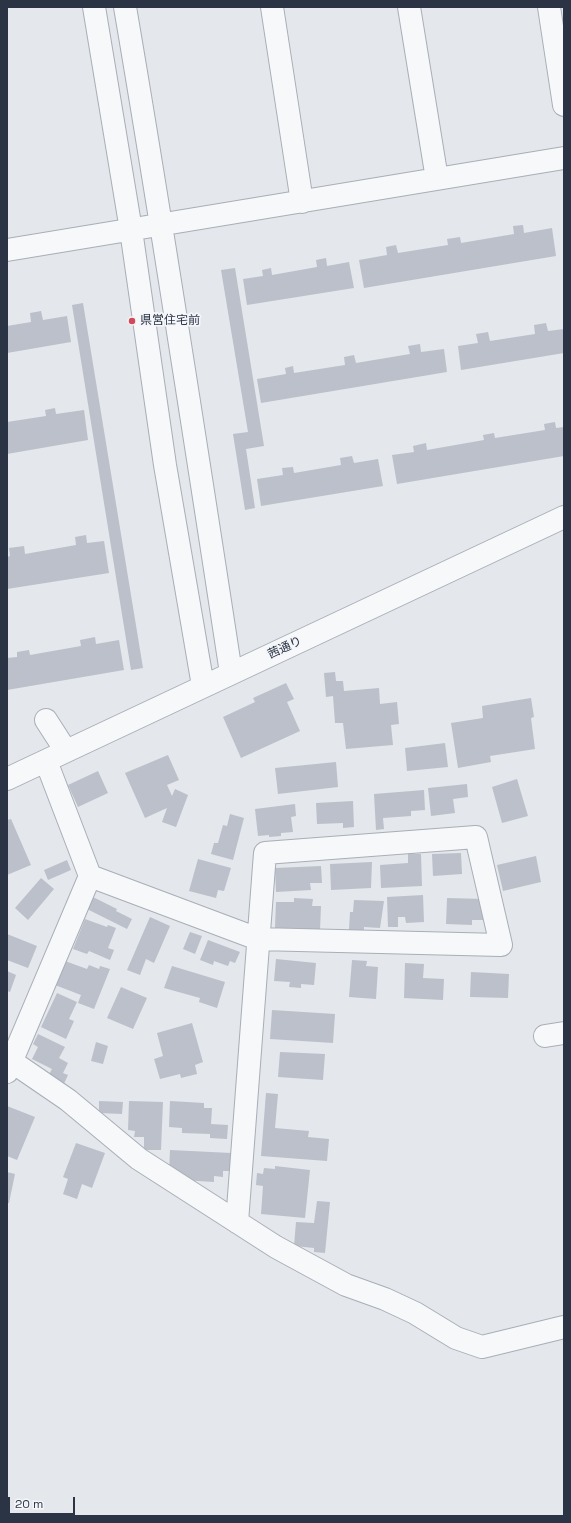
<!DOCTYPE html>
<html>
<head>
<meta charset="utf-8">
<style>
  body { margin:0 }
  #map { position:relative; width:571px; height:1523px; overflow:hidden; background:#e4e7ec; font-family:"Space Grotesk",sans-serif }
  canvas { display:block }
  .frame { position:absolute; inset:0; border:8px solid #2b3445; pointer-events:none }
  .scale { position:absolute; left:8px; top:1497px; width:67px; height:18px; box-sizing:border-box; border:2px solid #2b3445; border-top:0; padding-left:5px; font-size:12px; line-height:14px; white-space:nowrap; color:#2b3445; -webkit-text-stroke:3px #f4f6f9; paint-order:stroke }
</style>
</head>
<body>
<div id="map">
<canvas width="571" height="1523"></canvas>
<div class="frame"></div>
<div class="scale">20 m</div>
</div>
<script>
const g = document.querySelector('canvas').getContext('2d');
g.lineJoin = 'round';
function fillPath(path, color) { g.fillStyle = color; g.fill(path, 'evenodd'); }
function strokePath(path, color, width, dash) { g.strokeStyle = color; g.lineWidth = width; g.lineCap = dash ? 'butt' : 'round'; g.setLineDash(dash || []); g.stroke(path); }
function label(font, color, halo, rows, align = 'center') {
  g.font = font + ' "Space Grotesk","Noto Sans JP",sans-serif'; g.lineWidth = 3.5; g.setLineDash([]); g.textBaseline = 'middle'; g.strokeStyle = halo; g.fillStyle = color; for (const [text, x, y, turn = 0] of rows) {
    g.save(); g.translate(x, y); g.rotate((+turn || 0) * Math.PI / 180); g.textAlign = isNaN(turn) ? turn : align; if (halo) g.strokeText(text, 0, 0); g.fillText(text, 0, 0); g.restore();
  }
}
fillPath(new Path2D(`
  M523 225 524 233 552 228 556 256 364 288 359 260 387 255 386 247 396 245 398 253 448 245 447 239 460 237 461 243 514 234 513 226Z
  M326 258 327 266 349 262 354 288 247 305 243 279 263 276 262 270 271 268 272 275 317 267 316 260Z
  M235 268 264 446 246 449 255 508 245 510 233 434 248 432 221 270Z
  M83 303 143 668 131 670 72 305Z
  M41 311 43 320 67 316 71 342 7 353V326L31 322 30 313Z
  M546 323 548 331 564 329V353L461 370 458 346 478 343 476 334 488 332 490 341 535 334 534 325Z
  M420 344 421 352 444 349 447 372 261 403 257 379 286 374 285 368 293 366 294 373 345 365 344 357 354 355 356 363 410 354 408 346Z
  M55 408 56 414 84 410 88 440 7 454V422L46 416 45 410Z
  M555 422 556 428 564 427V456L397 484 392 455 414 452 413 446 426 443 427 450 484 440 483 435 494 433 495 438 545 430 544 424Z
  M352 456 354 463 378 459 383 486 261 506 257 479 283 475 282 468 293 467 294 473 341 465 340 458Z
  M86 535 87 543 104 541 109 573 7 589V557L10 556 9 548 24 546 25 554 76 545 75 537Z
  M95 637 96 644 119 640 124 670 7 690V658L17 657V652L29 650 30 655 81 646 80 640Z
  M335 672 336 681H343L344 691 379 688 380 704 397 702 399 724 391 725 393 745 346 749 343 723H335L333 696 326 697 324 673Z
  M286 683 294 699 287 702 300 731 241 758 223 717 255 702 253 698Z
  M531 698 534 717 531 718 535 749 490 756 491 762 458 768 451 723 483 718 482 706Z
  M445 743 448 767 407 771 405 748Z
  M168 755 179 780 167 785 172 796 175 789 188 795 176 827 162 822 167 808 145 818 125 773Z
  M336 762 338 787 278 794 275 768Z
  M98 771 108 793 78 807 68 785Z
  M517 779 528 816 502 823 492 787Z
  M467 784 468 797 453 799 455 813 431 816 428 788Z
  M424 790 425 810 411 811V816L383 818 384 829 376 830 374 794Z
  M353 801 354 827 343 828V823L317 824 316 803Z
  M295 804 296 816 291 817 293 832 281 833V836L269 837V835L258 836 255 809Z
  M230 814 244 818 233 860 211 854 214 843H218L223 825 227 826Z
  M11 819 31 865 7 875V820Z
  M461 853 462 874 433 876 432 854Z
  M408 854H421L422 886 381 888 380 865 408 863Z
  M536 856 541 882 503 891 497 865Z
  M198 859 231 868 224 891 218 890 216 898 189 891Z
  M67 860 71 870 48 880 44 870Z
  M372 862 371 888 331 890 330 864Z
  M321 866 322 883H310L311 890 276 892 275 868Z
  M41 878 54 889 28 920 15 908Z
  M423 895 424 922 406 923 405 917H398V927H388L387 897Z
  M91 896 117 909 116 911 132 919 127 929 85 908Z
  M294 898 313 899 312 906H321L320 930 275 928 276 902H294Z
  M447 898 484 899 483 920H472V925L446 924Z
  M354 900 384 901 380 928 364 927V931L349 930 350 912H353Z
  M150 917 170 926 154 963 146 959 140 975 127 970Z
  M85 919 107 927 108 925 116 928 108 948 114 950 110 960 89 951 87 954 73 949Z
  M190 932 202 936 195 954 183 949Z
  M7 934 37 946 28 968 7 960Z
  M208 940 240 952 235 963 230 961 228 966 214 961 213 965 200 960Z
  M276 959 316 963 314 985 301 984V988L289 987 290 982 274 981Z
  M352 960 367 961 366 966 378 967 376 999 349 997Z
  M65 961 87 969 89 965 99 969 100 966 110 969 94 1009 78 1003 81 995 55 985Z
  M405 963 424 964 423 978 444 979 443 1000 404 998Z
  M172 966 225 982 217 1008 199 1002 200 998 164 988Z
  M7 971 16 975 10 992 7 991Z
  M471 972 509 974 508 998 470 997Z
  M121 987 147 998 133 1029 107 1018Z
  M57 993 77 1002 69 1019 74 1021 66 1039 41 1027Z
  M272 1010 335 1014 333 1043 270 1039Z
  M192 1023 203 1062 195 1065 197 1074 181 1078 180 1074 160 1079 154 1059 163 1056 157 1033Z
  M38 1034 65 1047 59 1058 68 1063 63 1073 68 1075 63 1086 47 1078 52 1069 32 1059 38 1047 33 1044Z
  M96 1042 108 1046 103 1064 91 1061Z
  M280 1052 325 1054 323 1080 278 1077Z
  M266 1093 278 1094 275 1128 309 1131 308 1137 329 1139 327 1161 261 1156Z
  M99 1101 123 1102 122 1114 99 1113Z
  M129 1101 163 1102 161 1150H144V1137H134L135 1131 128 1130Z
  M170 1101 204 1103V1108H212L211 1124 228 1125 227 1139 210 1138V1134L182 1133V1128L169 1127Z
  M7 1106 35 1117 17 1160 7 1156Z
  M76 1143 105 1153 92 1188 82 1184 77 1199 63 1194 68 1179 63 1177Z
  M170 1150 231 1153 230 1171H223V1177L214 1176V1182L182 1180V1174L169 1173Z
  M275 1166 310 1170 305 1218 261 1214 263 1186 256 1185 257 1173 263 1174 264 1168 275 1169Z
  M7 1172 15 1174 9 1203H7Z
  M317 1201 330 1202 325 1253 314 1252V1248L294 1246 296 1222 314 1223Z`), '#bbc0ca');
const minor = new Path2D(`
  M94 7 131 230 165 465 203 686
  M125 7C163 229 197 451 231 673
  M272 7 302 202
  M409 7 437 179
  M549 7 564 105
  M7 250 564 158
  M46 720 66 751
  M46 761 90 876 258 939 501 945 476 837 265 853 237 1222
  M7 779 564 517
  M545 1036 564 1033
  M7 1061H11L68 1100 139 1159 276 1247 346 1285 385 1299 415 1313 456 1338 482 1347 564 1327
  M7 1072 90 876`);
strokePath(minor, '#a9aeb7', 24);
strokePath(minor, '#f7f8fa', 22);
for (const [x, y, r, color] of [
  [132,321,4,"#d1495b"]
]) { const dot = new Path2D(); dot.arc(x, y, r, 0, 2 * Math.PI); g.fillStyle = color; g.fill(dot); strokePath(dot, '#f4f6f9', 1.5); }
label('12px', '#2b3445', '#f4f6f9', [
  ["県営住宅前",140,321]
], 'left');
label('12px', '#2b3445', '#f4f6f9', [
  ["茜通り",285,648,-25]
]);
</script>
</body>
</html>
